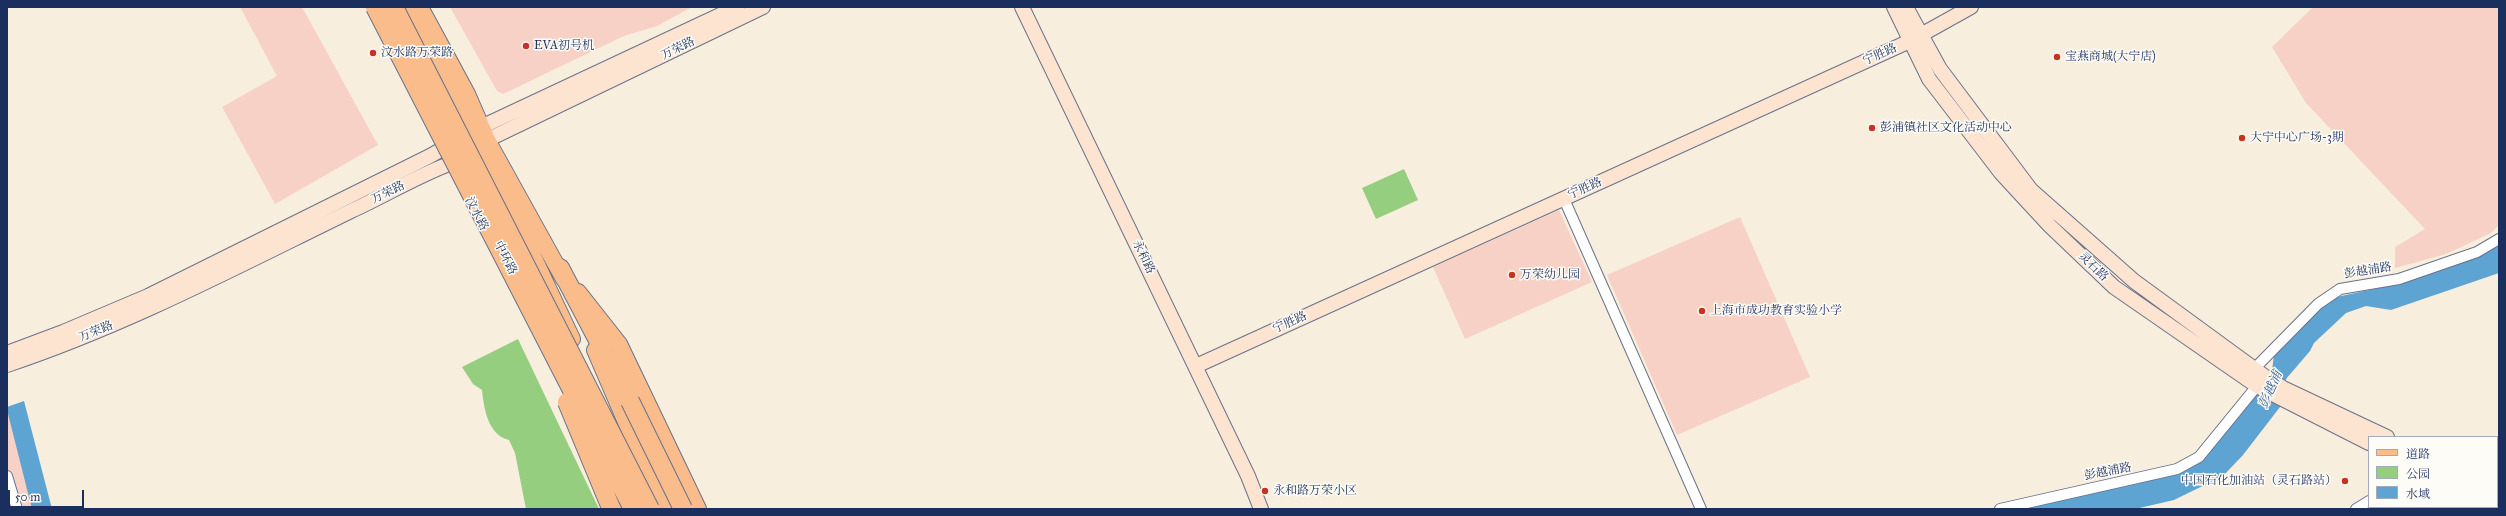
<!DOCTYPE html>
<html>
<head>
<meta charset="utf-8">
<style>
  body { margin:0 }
  #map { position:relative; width:2506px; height:516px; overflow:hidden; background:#f8eedd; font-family:"IM FELL Great Primer","Noto Serif SC",serif }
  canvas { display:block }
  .frame { position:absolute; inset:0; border:8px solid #1b2f5e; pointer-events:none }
  .legend { position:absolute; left:2368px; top:436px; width:130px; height:72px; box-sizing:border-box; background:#fdfcf7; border:1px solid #a3aaba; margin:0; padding:5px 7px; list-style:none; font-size:12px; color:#1b2f5e }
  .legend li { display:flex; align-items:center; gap:8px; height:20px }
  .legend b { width:20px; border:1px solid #a3aaba }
  .scale { position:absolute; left:8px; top:490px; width:76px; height:18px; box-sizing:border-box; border:2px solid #1b2f5e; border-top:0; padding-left:5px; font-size:12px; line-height:14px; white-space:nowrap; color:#1b2f5e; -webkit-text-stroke:3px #fdfcf7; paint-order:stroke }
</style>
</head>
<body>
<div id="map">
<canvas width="2506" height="516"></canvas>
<div class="frame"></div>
<ul class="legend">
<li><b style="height:5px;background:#fabc8b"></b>道路</li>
<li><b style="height:11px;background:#96ce80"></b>公园</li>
<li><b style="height:11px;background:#5ea4d3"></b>水域</li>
</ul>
<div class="scale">50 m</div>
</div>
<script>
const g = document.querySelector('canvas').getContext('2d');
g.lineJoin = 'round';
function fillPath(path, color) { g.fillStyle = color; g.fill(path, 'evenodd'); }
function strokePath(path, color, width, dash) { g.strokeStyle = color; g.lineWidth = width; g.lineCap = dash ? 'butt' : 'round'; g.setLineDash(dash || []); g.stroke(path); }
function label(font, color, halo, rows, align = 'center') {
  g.font = font + ' "IM FELL Great Primer","Noto Serif SC",serif'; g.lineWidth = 3; g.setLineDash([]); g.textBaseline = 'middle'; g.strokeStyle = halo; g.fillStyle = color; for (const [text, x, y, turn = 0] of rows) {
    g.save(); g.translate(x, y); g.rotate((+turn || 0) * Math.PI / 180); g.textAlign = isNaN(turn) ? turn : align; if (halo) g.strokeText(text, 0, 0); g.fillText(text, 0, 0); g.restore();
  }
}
fillPath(new Path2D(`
  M240 7H302L378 145 275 204 222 107 277 76Z
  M450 7H692L657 26 624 36 503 94 497 91Z
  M2313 7H2499V225L2491 233 2446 254 2395 268V247L2425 229 2306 103 2272 47Z
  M1559 210 1592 282 1465 339 1433 267Z
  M1740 217 1810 377 1677 435 1607 275Z
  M7 406 29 475 38 509H7Z
  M2377 507H2474L2478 509H2378Z`), '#f7d1c6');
fillPath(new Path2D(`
  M1404 169 1418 200 1376 219 1362 188Z
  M518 339 599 509H526L515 453 509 440C488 435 484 409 482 390L473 384 462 367Z`), '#96ce80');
fillPath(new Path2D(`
  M2499 245V273L2391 310 2366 306 2346 313 2314 343 2310 351 2286 379 2280 407 2243 455 2223 476 2174 500 2135 509H2021L2177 469 2199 457 2272 371 2274 354 2332 298 2397 284 2483 255Z
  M24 401 52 509H32L7 410V407Z`), '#5ea4d3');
const street = new Path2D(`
  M1564 199 1701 509
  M2254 375V369L2318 304 2340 289 2399 279 2477 252 2499 239
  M7 476 17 509
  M2000 509 2177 469 2199 457 2257 386
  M2356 509 2369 501`);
const secondary = new Path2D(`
  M1022 7 1248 476 1261 509
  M1894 7 1929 79 2001 173 2050 226 2114 287 2257 386 2369 443
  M1906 7 1940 69 2031 190 2134 281 2264 376 2283 388 2387 437
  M7 353 63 332 148 296 430 156 481 127 737 7
  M7 365C127 325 238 266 351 211 384 196 415 177 449 164L461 154 487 140 763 7
  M1196 366 1910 41 1971 7
  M2497 490 2499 491
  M2496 507 2499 509`);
const primary = new Path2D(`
  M407 7 480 144 572 339
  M420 7 467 94 487 140 564 279
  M578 292 619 344 698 509
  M595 350 632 436 667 509
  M606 475 622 509`);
const highway = new Path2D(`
  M560 268 630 401`);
strokePath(street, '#68728a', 12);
strokePath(secondary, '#68728a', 16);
strokePath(primary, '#68728a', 18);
strokePath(highway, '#68728a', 20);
strokePath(street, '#fff', 10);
strokePath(secondary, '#fde4d1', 14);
strokePath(primary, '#fabc8b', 16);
strokePath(highway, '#fabc8b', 18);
const highwayBridge = new Path2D(`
  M375 7 633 509
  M394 7 650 509
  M630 401 683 509
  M567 402 611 508`);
strokePath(highwayBridge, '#68728a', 20, []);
strokePath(highwayBridge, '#fabc8b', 18);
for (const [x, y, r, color] of [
  [526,46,4,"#c8321e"],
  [373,53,4,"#c8321e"],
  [2057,57,4,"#c8321e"],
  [1872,128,4,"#c8321e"],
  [2242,138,4,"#c8321e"],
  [1512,275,4,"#c8321e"],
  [1702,311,4,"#c8321e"],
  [2345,481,4,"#c8321e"],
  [1265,491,4,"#c8321e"]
]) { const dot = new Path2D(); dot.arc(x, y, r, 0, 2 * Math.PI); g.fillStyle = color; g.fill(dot); strokePath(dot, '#fdfcf7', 1.5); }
label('12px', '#1b2f5e', '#fdfcf7', [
  ["EVA初号机",534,46],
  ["汶水路万荣路",381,53],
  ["宝燕商城(大宁店)",2065,57],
  ["彭浦镇社区文化活动中心",1880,128],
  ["大宁中心广场-3期",2250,138],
  ["万荣幼儿园",1520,275],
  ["上海市成功教育实验小学",1710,311],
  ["中国石化加油站（灵石路站）",2337,481,"right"],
  ["永和路万荣小区",1273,491]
], 'left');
label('12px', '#1b2f5e', '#fdfcf7', [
  ["万荣路",678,49,-26],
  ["宁胜路",1880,55,-24],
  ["宁胜路",1585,189,-24],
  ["万荣路",388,193,-26],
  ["汶水路",476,214,62],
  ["永和路",1143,257,64],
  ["中环路",505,258,63],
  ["灵石路",2093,267,44],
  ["彭越浦路",2368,271,-9],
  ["宁胜路",1290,323,-24],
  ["万荣路",96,332,-22],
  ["彭越浦路",2108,472,-11]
]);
label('italic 13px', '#365e8d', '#fdfcf7', [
  ["彭越浦",2271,390,-66]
]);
</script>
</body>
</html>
